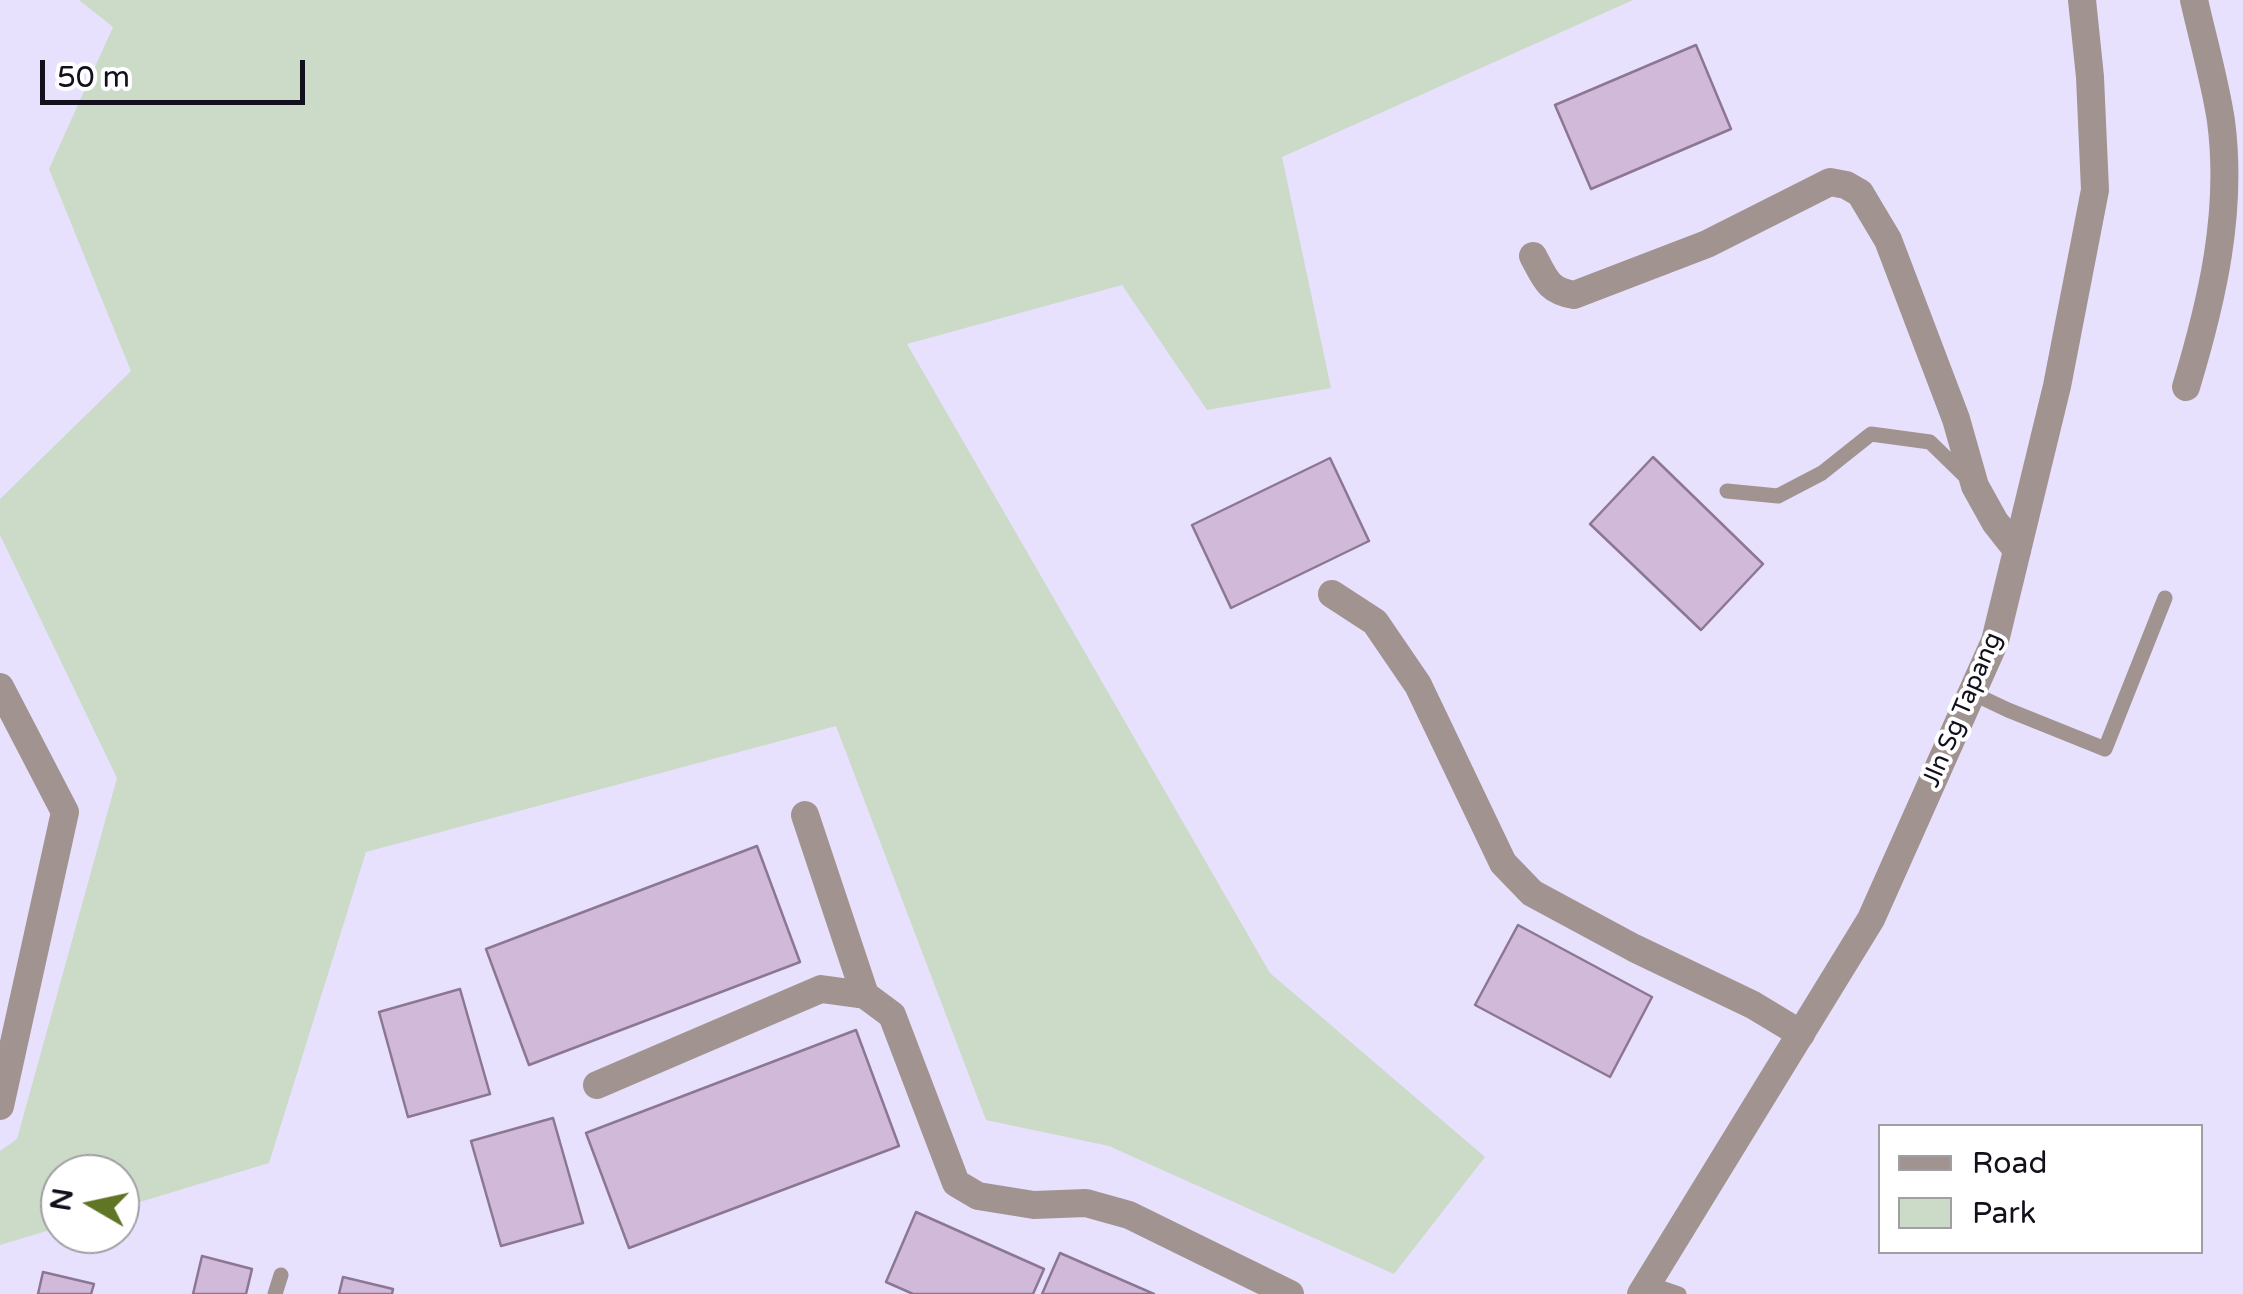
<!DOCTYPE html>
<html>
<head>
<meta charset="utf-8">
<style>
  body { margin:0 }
  #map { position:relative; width:2243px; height:1294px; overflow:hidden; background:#e7e1fe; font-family:"Varela Round",sans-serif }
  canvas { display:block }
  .legend { position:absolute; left:1878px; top:1124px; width:325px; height:130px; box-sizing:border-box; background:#fff; border:2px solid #a09fa4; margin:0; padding:12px 18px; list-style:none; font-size:30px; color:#12101c }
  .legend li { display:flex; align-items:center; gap:20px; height:50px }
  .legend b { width:50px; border:2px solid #a09fa4 }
  .north { position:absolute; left:40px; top:1154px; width:100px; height:100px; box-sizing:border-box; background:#fff; border:2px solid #a09fa4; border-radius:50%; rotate:279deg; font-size:28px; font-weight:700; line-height:40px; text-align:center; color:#12101c }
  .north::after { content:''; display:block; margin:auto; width:35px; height:45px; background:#617625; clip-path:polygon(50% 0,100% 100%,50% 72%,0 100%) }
  .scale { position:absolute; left:40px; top:60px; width:265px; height:45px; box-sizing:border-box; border:5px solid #12101c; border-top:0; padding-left:12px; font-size:30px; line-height:35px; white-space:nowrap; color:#12101c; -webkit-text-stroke:8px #fff; paint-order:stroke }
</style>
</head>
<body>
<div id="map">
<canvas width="2243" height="1294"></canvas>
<ul class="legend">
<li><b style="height:12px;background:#a1938f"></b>Road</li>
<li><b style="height:28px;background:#cbdbc7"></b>Park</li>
</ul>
<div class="north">N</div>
<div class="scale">50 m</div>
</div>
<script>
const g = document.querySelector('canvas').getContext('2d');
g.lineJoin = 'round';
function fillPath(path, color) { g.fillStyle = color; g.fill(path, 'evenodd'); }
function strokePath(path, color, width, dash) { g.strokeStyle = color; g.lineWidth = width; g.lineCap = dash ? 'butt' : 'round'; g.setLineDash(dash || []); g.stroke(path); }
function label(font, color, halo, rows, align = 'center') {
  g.font = font + ' "Varela Round",sans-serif'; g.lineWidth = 8; g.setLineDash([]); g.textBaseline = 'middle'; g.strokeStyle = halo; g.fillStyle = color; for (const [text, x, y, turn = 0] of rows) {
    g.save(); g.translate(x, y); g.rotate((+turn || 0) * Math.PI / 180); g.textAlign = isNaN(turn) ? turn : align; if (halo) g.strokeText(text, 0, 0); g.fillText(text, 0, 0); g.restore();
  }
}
fillPath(new Path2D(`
  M79 0H1633L1282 157 1331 388 1207 410 1122 285 907 344 1270 973 1485 1157 1394 1274 1109 1146 986 1120 836 726 366 852 269 1163 120 1208V1174H60V1227L0 1245V1151L17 1139 117 778 0 535V499L131 371 49 169 113 27Z`), '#cbdbc7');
const building = new Path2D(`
  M1696 45 1731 129 1591 189 1555 105Z
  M1653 457 1763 564 1701 630 1590 524Z
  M1330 458 1369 541 1231 608 1192 525Z
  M757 846 800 962 529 1065 486 949Z
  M1518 925 1652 997 1610 1077 1475 1005Z
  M460 989 490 1094 408 1117 379 1012Z
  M856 1030 899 1146 629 1248 586 1133Z
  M553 1118 583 1223 501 1246 471 1141Z
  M916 1212 1044 1269 1033 1294H913L886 1282Z
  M1060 1253 1154 1294H1042Z
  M202 1256 252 1269 246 1294H193Z
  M43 1272 94 1284 91 1294H38Z
  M343 1277 393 1289 392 1294H339Z`);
fillPath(building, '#d1bad9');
strokePath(building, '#8c7793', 2.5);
strokePath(new Path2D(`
  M1727 491 1778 496 1822 473 1871 434 1930 442 1969 480
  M1972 693 2008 710 2105 749 2165 598
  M1647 1283 1679 1294
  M275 1294 281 1275`), '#a1938f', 15);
strokePath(new Path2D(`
  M1533 256C1545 278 1547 290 1574 295L1707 244 1830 182 1846 185 1860 193 1888 240 1956 419 1975 486 1995 522 2017 550
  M2186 387C2212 301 2233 212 2221 121 2215 81 2203 40 2194 0
  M1332 594 1375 622 1418 685 1503 863 1532 893 1634 948 1753 1005 1801 1034
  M0 687 65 812 0 1106
  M805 815 865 995
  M597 1085 821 989 865 995 892 1015 956 1183 978 1196 1034 1205 1086 1203 1129 1215 1290 1294`), '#a1938f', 28);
strokePath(new Path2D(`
  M1641 1294 1871 919 1995 641 2057 386 2095 190 2090 77 2082 0`), '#a1938f', 28);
label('25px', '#12101c', '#fff', [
  ["Jln Sg Tapang",1963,710,-67]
]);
</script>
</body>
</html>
